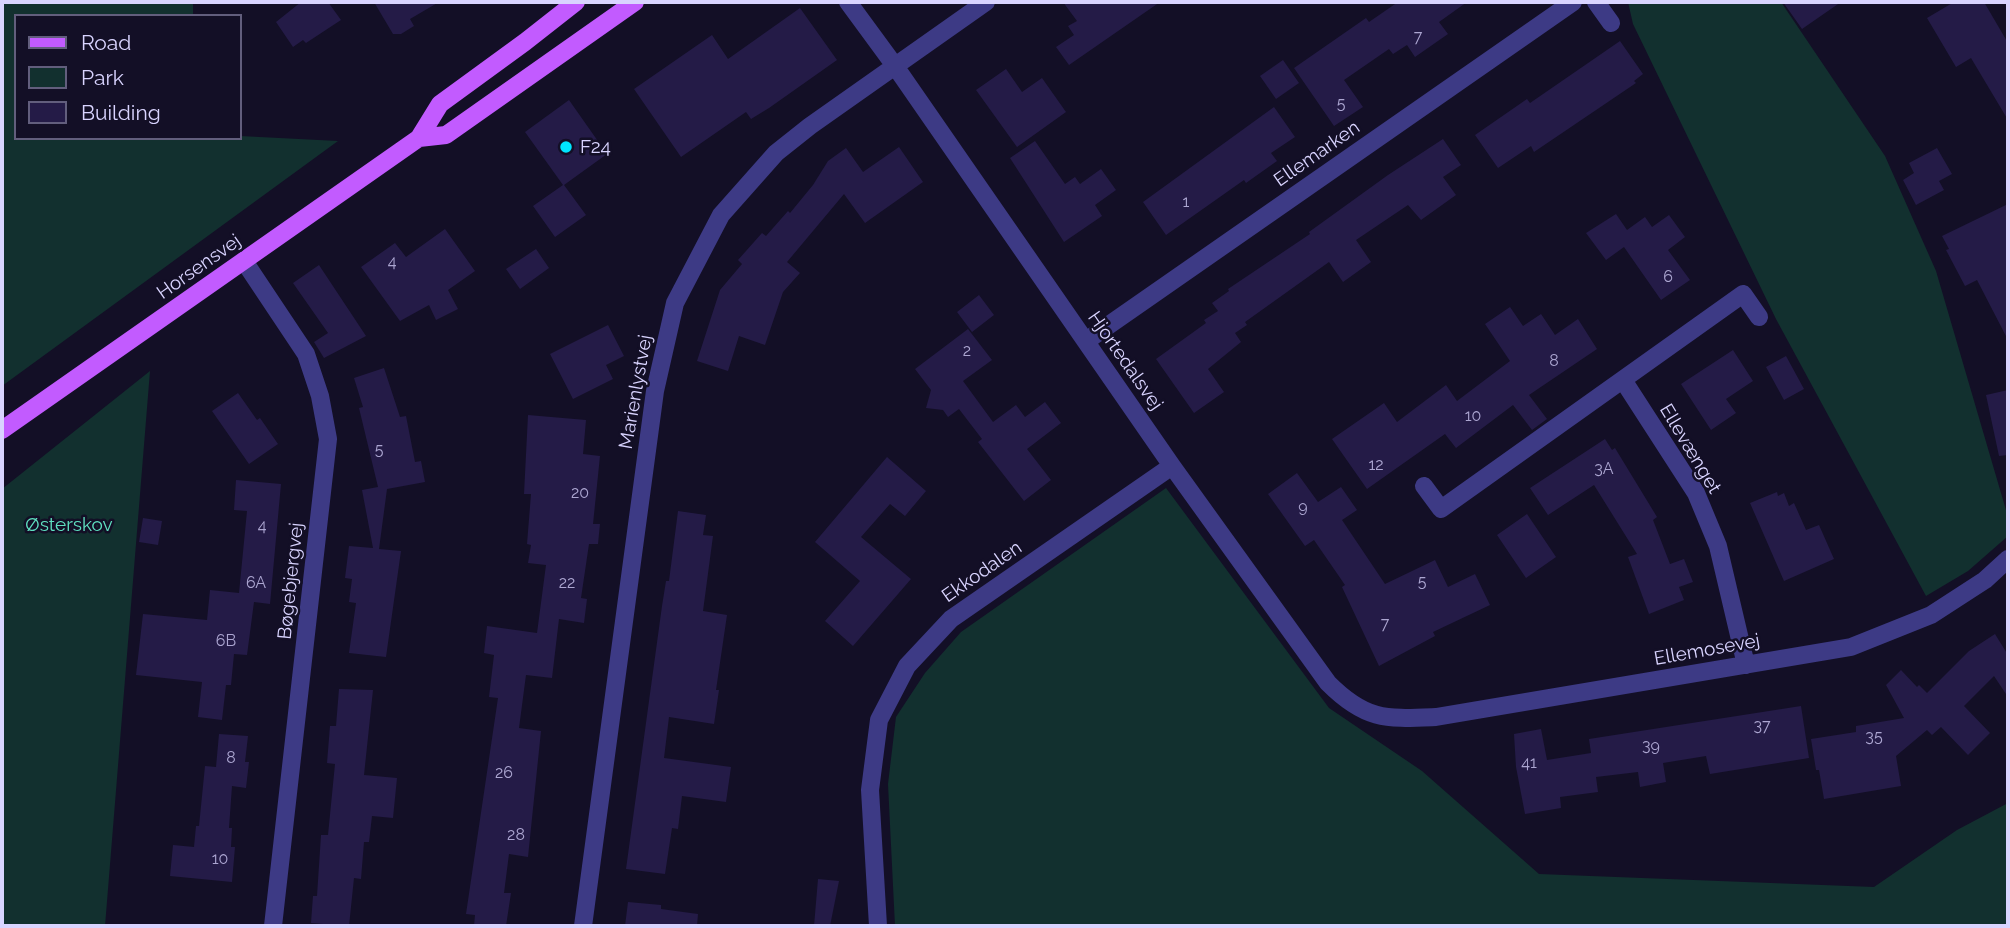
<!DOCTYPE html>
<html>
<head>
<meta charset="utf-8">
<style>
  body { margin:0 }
  #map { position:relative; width:2010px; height:928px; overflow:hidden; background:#130f26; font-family:Raleway,sans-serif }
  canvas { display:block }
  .frame { position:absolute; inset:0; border:4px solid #d9d4ff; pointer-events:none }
  .legend { position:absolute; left:14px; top:14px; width:228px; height:126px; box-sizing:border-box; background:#130f26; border:2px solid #625e7d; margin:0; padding:9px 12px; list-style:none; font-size:21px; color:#d9d4ff }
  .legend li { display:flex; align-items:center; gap:14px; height:35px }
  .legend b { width:35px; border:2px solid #625e7d }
</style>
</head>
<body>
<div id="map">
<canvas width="2010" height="928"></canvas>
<div class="frame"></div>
<ul class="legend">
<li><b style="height:9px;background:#c25bff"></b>Road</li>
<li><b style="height:19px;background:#12302f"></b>Park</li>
<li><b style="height:19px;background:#241b47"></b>Building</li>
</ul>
</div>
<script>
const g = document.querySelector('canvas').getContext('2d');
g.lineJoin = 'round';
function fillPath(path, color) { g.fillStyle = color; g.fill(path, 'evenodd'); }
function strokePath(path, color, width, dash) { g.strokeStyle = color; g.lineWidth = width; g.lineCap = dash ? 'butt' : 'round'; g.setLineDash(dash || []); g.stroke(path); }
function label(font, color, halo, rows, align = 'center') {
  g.font = font + ' Raleway,sans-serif'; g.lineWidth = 5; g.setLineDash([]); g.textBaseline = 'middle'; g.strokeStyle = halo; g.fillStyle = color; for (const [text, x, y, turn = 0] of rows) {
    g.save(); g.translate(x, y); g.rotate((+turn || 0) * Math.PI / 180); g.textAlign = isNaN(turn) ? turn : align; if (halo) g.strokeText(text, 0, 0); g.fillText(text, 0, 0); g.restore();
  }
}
fillPath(new Path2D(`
  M2 2H193V16H16V138H240V136L338 141 2 386Z
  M1628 2H1781L1885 156 1936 271 2008 517V536L1968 571 1926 596 1776 319 1633 24Z
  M150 371 105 926H2V489Z
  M1166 488 1329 708 1422 771 1539 874 1874 887 1957 830 2008 803V926H895L888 784 896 717 925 673 961 632Z`), '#12302f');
fillPath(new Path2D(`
  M301 2H328L341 20 306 43 303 40 293 47 276 22Z
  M374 2H439L410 19 414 26 401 34H393Z
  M1063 2H1160L1069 65 1056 47 1074 35 1068 26 1077 21Z
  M1398 2H1467L1439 22 1448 34 1415 57 1407 45 1393 54 1389 49 1344 80 1363 107 1334 126 1294 68 1366 18 1369 22Z
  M1783 2H1841L1802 29Z
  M1954 2H1984L2008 43V120L1971 58 1956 67 1927 18Z
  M800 8 837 60 769 108 751 119 746 112 681 157 634 89 712 35 728 59Z
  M1620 41 1643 74 1634 81 1636 83 1534 152 1531 146 1498 168 1475 135 1527 99 1530 103Z
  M1283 60 1299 83 1276 99 1260 76Z
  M1006 69 1022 92 1042 78 1066 112 1017 147 976 90Z
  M569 100 607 154 564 185 586 215 555 237 533 206 563 185 525 132Z
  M1274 107 1295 137 1271 153 1277 161 1246 183 1244 180 1166 235 1143 202Z
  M1443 139 1461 165 1443 177 1456 195 1421 220 1408 205 1356 240 1371 262 1343 282 1329 262 1245 322 1247 325 1235 333 1241 342 1208 369 1224 392 1194 413 1156 359 1206 323 1204 320 1218 311 1212 303 1229 291 1228 289 1310 234 1309 232 1388 175Z
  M1035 141 1065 184 1075 177 1080 184 1101 169 1116 190 1095 205 1102 216 1064 242 1010 158Z
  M899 147 923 182 865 223 844 194 787 262 800 273 783 292 765 345 739 336 728 371 697 361 720 290 742 264 738 260 762 233 766 236 788 211 790 213 813 185 828 161 846 148 863 172Z
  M1937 148 1952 174 1939 181 1944 190 1916 205 1903 180 1914 173 1909 163Z
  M2008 204V340L1977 280 1965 286 1946 250 1949 249 1942 236Z
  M1616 214 1627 230 1645 217 1652 227 1669 215 1685 237 1668 250 1690 280 1661 300 1624 247 1606 260 1586 233Z
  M445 229 475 271 448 290 458 309 436 320 429 305 400 321 361 267 395 243 406 257Z
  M536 249 549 268 520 289 506 269Z
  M319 265 366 336 324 358 314 342 328 333 293 283Z
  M979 295 994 315 972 332 957 312Z
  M1510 307 1523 326 1541 314 1555 335 1578 319 1597 349 1529 395 1547 419 1532 430 1513 405 1456 448 1445 434 1367 489 1332 439 1384 403 1397 422 1446 385 1457 401 1510 361 1485 324Z
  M608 325 624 356 606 365 613 379 573 399 550 354Z
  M968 329 992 360 963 381 993 422 1016 405 1025 417 1045 402 1061 423 1027 449 1051 480 1024 501 978 442 982 439 959 409 948 417 943 410 926 408 931 390 915 369Z
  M1733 350 1753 381 1726 399 1736 413 1711 430 1681 384Z
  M1786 356 1804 389 1784 400 1766 367Z
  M384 368 400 417 406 416 415 462 421 461 425 482 387 489 379 549 401 551 386 657 349 653 356 603 349 602 352 579 345 578 349 546 373 548 362 490 378 487 359 408 363 407 354 378Z
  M2008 390V455L1999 456 1986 395Z
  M238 393 257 420 260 418 278 444 249 464 212 411Z
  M528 415 586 420 583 454 600 456 593 524H600L598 544H589L581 598 587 599 584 623 559 619 552 678 526 675 519 728 541 731 528 857 509 854 504 893H511L506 926H474L475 915 466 914 498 698 489 697 494 655 484 653 487 626 537 633 546 565 528 563 531 545 527 544 531 494H524Z
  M1605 439 1612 450 1615 448 1657 517 1653 520 1670 564 1684 559 1693 582 1679 587 1684 600 1649 614 1628 557 1637 554 1594 485 1548 515 1530 488Z
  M887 457 926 491 905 516 890 504 861 537 911 579 853 646 825 621 860 581 815 542Z
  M1297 473 1318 502 1341 487 1357 510 1342 520 1385 584 1435 560 1448 587 1475 574 1490 605 1433 632 1435 636 1379 666 1342 587 1345 585 1314 540 1305 546 1268 494Z
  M236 480 281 484 270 604 254 602 247 655 234 654 231 685H226L222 720 198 717 202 682 136 675 143 614 207 620 210 590 239 593 247 511 234 510Z
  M1777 492 1778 496 1784 493 1789 506 1794 503 1806 530 1819 525 1834 559 1784 581 1750 503Z
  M678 511 706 515 703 535 713 536 703 611 727 615 716 690H719L714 724 669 717 664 758 731 767 726 802 682 796 678 829 672 828 665 874 626 869 662 606 666 581H669Z
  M1527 514 1556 557 1526 578 1497 535Z
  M143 518 162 521 158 545 139 542Z
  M1995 634 2008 655V697L1994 676 1964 706 1990 733 1968 755 1941 727 1932 735 1927 730 1896 756 1901 786 1824 799 1819 770H1816L1811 739 1856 732V726L1904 718 1886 685 1901 670 1917 687 1919 685 1927 693 1969 651Z
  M339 689 373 690 364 775 397 778 393 818 372 816 369 842H364L361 879 354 878 349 926H323V924L311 923 313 896H317L321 835H328L335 764 327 763 330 726H336Z
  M1801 706 1809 758 1710 774 1706 756 1663 763 1666 782 1640 787 1638 772 1596 777 1598 792 1560 797 1561 808 1525 814 1516 767 1514 734 1541 729 1547 760 1591 753 1589 739Z
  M219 734 248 736 245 762H249L246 788 232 786 229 828H232L231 847H235L232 882 170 876 173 845 194 847 196 826H199L205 766 216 767Z
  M818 879 839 881 830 926H814Z
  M628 902 661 905V909L698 914 697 926H625Z`), '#241b47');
strokePath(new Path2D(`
  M848 2 895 66 1172 466 1328 683C1366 721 1386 719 1436 717L1851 647 1931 615 1985 580 2008 559
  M1596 2 1611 23
  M244 261 306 354 320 396 328 439 273 926
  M1086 341 1573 2
  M1623 380 1696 493 1718 546 1746 665
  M1424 486 1441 509 1743 294 1759 317
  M583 926 655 391 675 303 721 215 776 153 810 126 986 2
  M878 926 870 790 879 720 907 666 951 619 1172 466`), '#3d3a85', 18);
strokePath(new Path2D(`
  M419 138 446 135 635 2
  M2 430 419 138 440 104 525 42 576 2`), '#c25bff', 18);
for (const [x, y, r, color] of [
  [566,147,7,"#00e5ff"]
]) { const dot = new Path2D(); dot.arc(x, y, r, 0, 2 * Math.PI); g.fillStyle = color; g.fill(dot); strokePath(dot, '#130f26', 2.5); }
label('16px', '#aca6d1', null, [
  ["7",1418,37],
  ["5",1341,104],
  ["1",1186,202],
  ["4",392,262],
  ["6",1668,277],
  ["2",967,351],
  ["8",1554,361],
  ["10",1473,416],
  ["5",379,450],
  ["12",1376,465],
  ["3A",1604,469],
  ["20",580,493],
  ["9",1303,507],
  ["4",262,526],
  ["5",1422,582],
  ["6A",256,583],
  ["22",567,583],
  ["7",1385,624],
  ["6B",226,641],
  ["37",1762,726],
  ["35",1874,737],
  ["39",1651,746],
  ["8",231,758],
  ["41",1529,763],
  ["26",504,773],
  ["28",516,835],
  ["10",220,859]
]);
label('19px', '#d9d4ff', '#130f26', [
  ["F24",580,147]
], 'left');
label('19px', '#d9d4ff', '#130f26', [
  ["Ellemarken",1317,154,-35],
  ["Horsensvej",199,267,-35],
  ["Hjortedalsvej",1125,361,55],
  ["Marienlystvej",636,392,-80],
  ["Ellevænget",1690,449,59],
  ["Ekkodalen",982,572,-35],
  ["Bøgebjergvej",291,581,-84],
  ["Ellemosevej",1707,650,-10]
]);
label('19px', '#5fe0c0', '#130f26', [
  ["Østerskov",69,525]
]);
</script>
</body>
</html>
